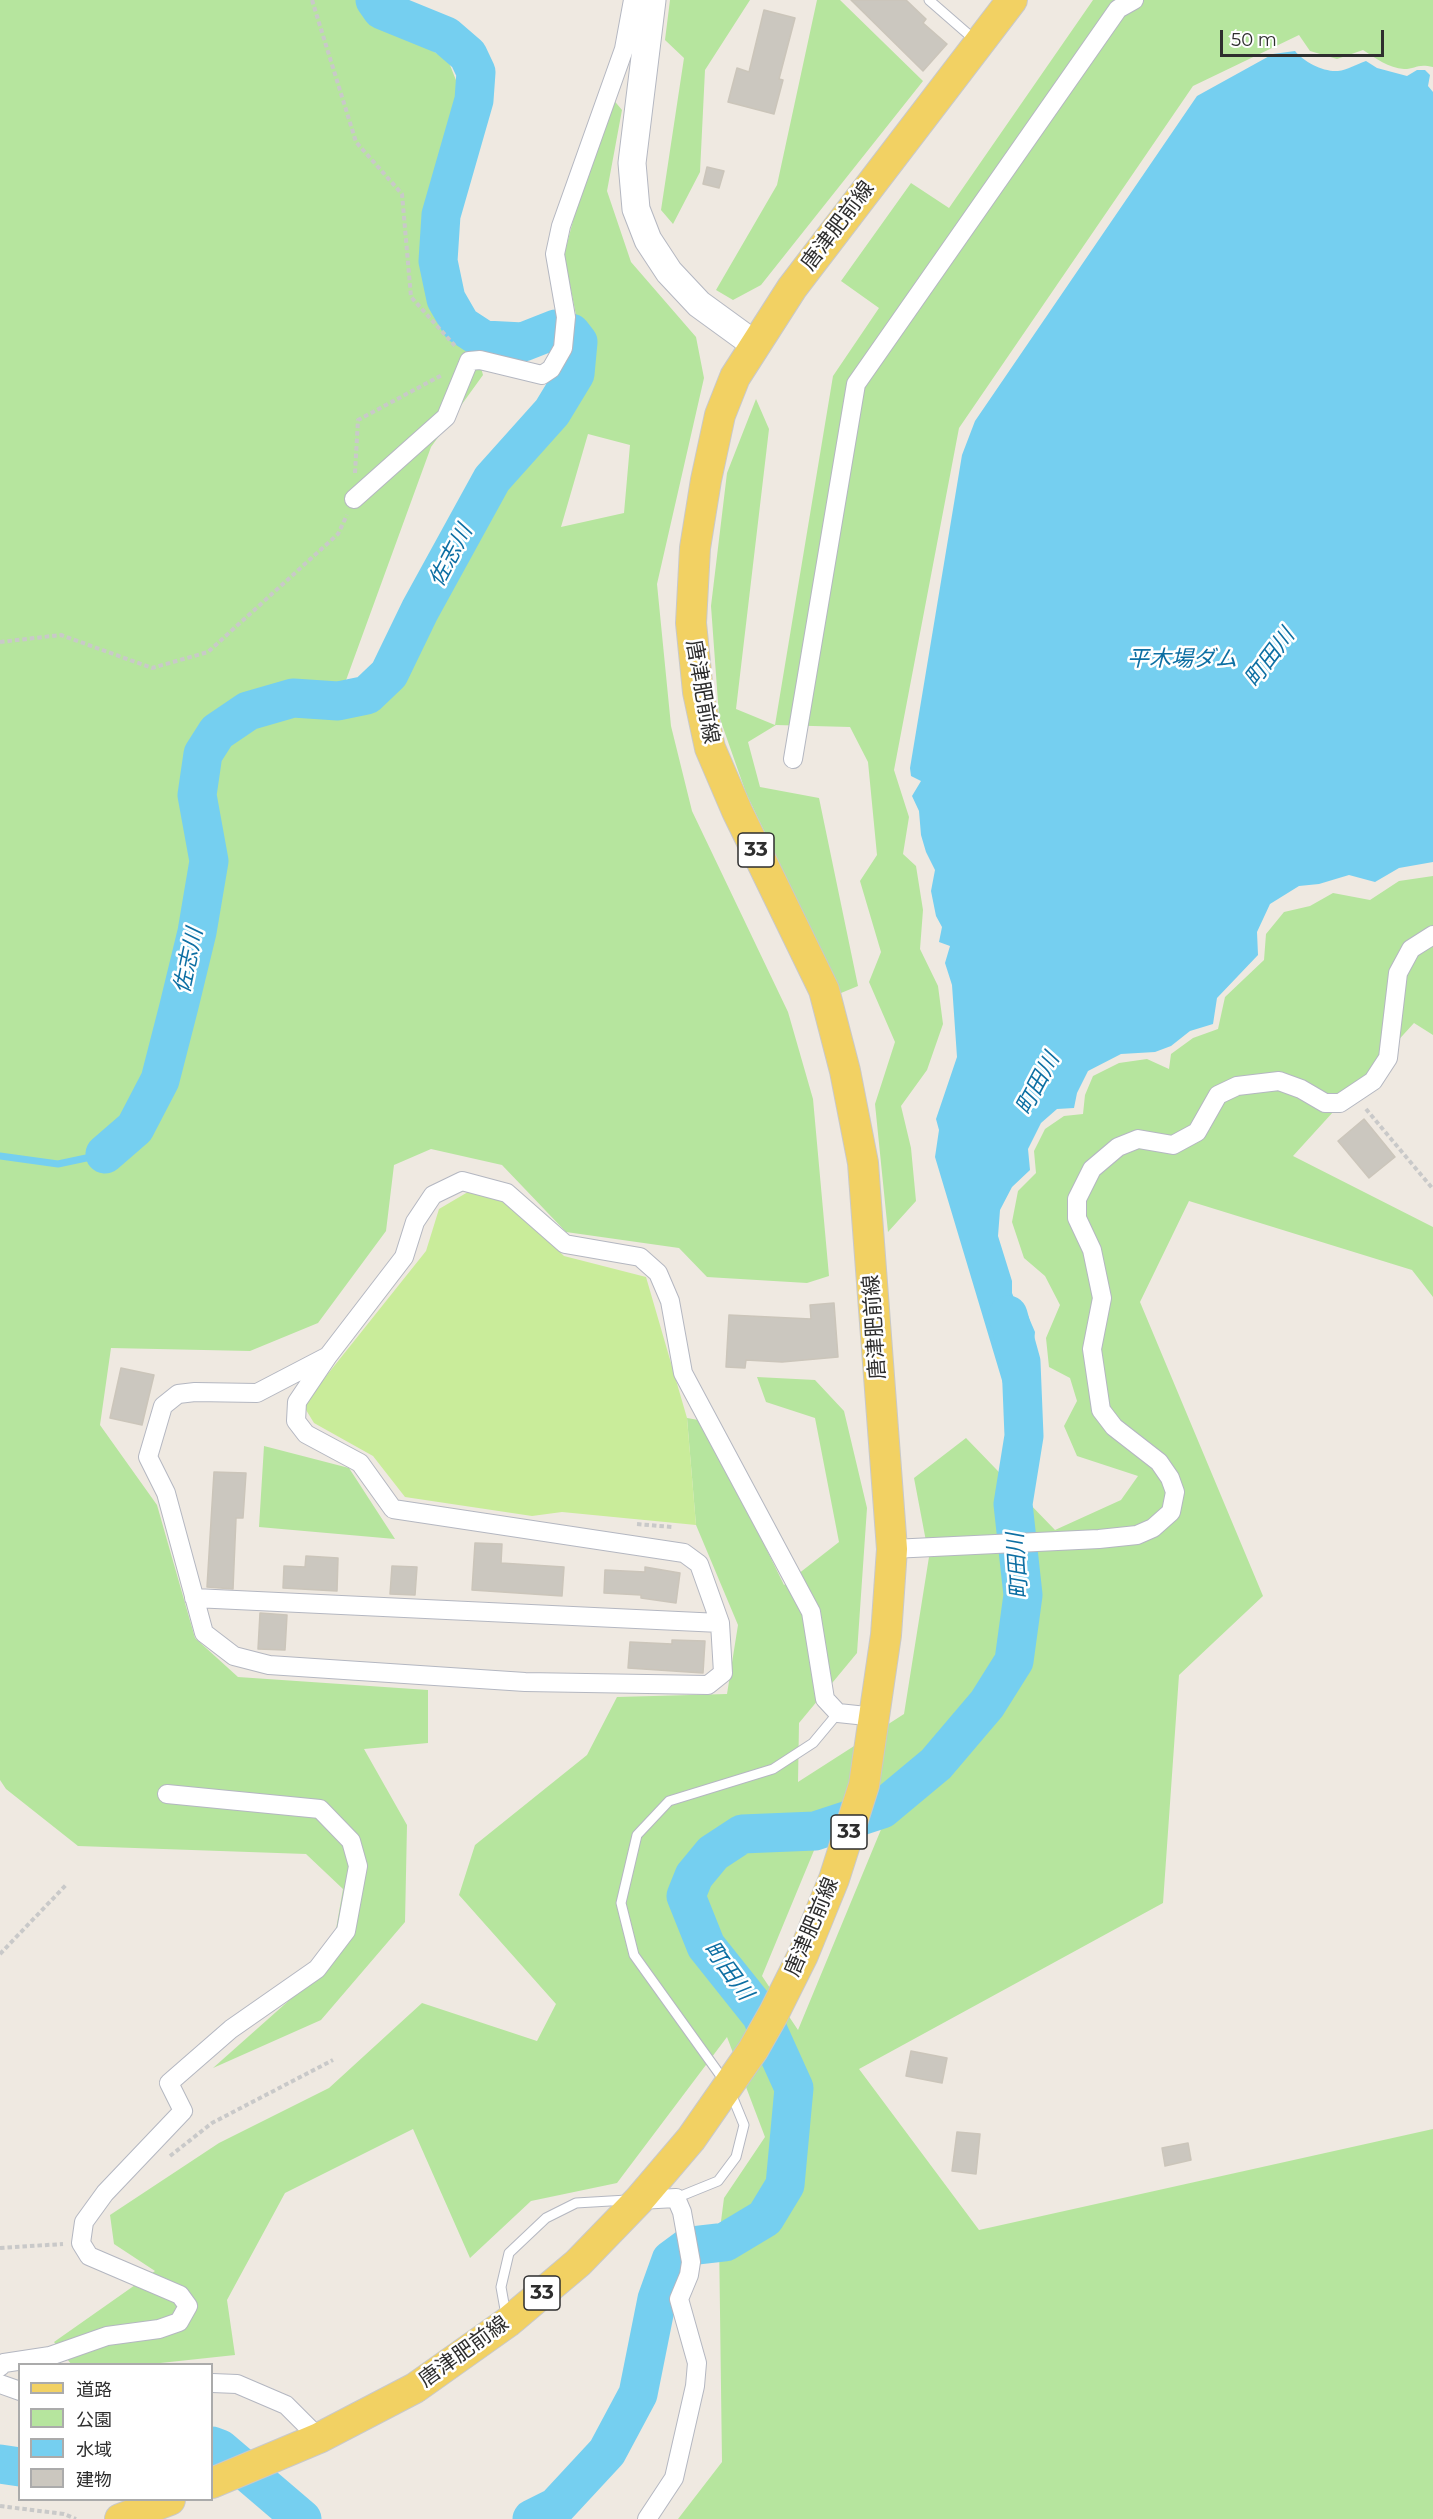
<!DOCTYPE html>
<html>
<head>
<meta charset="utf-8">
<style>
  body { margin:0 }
  #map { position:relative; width:1433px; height:2519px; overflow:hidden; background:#efe9e1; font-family:Montserrat,"Noto Sans JP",sans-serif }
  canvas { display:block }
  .legend { position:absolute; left:18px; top:2363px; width:195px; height:138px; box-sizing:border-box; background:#fff; border:2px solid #ababab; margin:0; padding:8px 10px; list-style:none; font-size:18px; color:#2e2e2e }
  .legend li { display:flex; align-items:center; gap:12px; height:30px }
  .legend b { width:30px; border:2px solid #ababab }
  .scale { position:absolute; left:1220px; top:30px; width:164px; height:27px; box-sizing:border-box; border:3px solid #2e2e2e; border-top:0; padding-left:8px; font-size:18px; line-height:21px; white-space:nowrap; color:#2e2e2e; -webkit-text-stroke:4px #fff; paint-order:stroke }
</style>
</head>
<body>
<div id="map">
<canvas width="1433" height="2519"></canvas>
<ul class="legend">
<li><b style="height:8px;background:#f2d163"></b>道路</li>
<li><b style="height:16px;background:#b6e59e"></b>公園</li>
<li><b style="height:16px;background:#75cff0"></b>水域</li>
<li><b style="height:16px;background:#cbc7bf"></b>建物</li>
</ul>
<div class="scale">50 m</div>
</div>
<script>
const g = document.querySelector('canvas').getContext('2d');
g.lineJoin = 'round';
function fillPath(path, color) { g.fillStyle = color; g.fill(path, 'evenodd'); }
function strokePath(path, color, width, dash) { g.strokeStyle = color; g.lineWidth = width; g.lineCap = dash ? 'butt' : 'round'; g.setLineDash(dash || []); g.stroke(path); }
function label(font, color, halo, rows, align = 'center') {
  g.font = font + ' Montserrat,"Noto Sans JP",sans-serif'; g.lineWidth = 5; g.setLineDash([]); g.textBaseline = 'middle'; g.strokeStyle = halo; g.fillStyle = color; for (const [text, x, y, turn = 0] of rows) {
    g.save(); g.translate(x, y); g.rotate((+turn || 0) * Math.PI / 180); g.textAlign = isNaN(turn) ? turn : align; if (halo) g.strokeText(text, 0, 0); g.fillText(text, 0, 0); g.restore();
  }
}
fillPath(new Path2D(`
  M0 0H370L380 20 448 60 465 103 426 242 434 300 474 342 483 375 431 447 345 683 347 702 373 705 497 486 573 401 582 345 564 255 607 92 622 110 607 191 631 262 696 337 704 378 657 584 671 726 692 811 788 1012 813 1099 829 1276 807 1283 707 1277 679 1248 566 1232 502 1165 431 1149 394 1165 386 1231 318 1323 250 1351 111 1348 100 1425 157 1505 195 1638 238 1677 428 1690V1743L364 1749 407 1825 405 1922 321 2020 213 2068 330 1964 343 1889 306 1854 78 1846 6 1789 0 1780ZM588 434 630 445 624 513 561 527Z
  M670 0H750L705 70 700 172 673 224 661 210 684 58 665 40Z
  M817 0H840L923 81 761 285 733 300 716 290 777 185Z
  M1093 0H1433V67C1417 63 1416 69 1404 69 1389 68 1375 58 1363 50L1337 59 1310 51 1299 35 1193 86 959 428 894 770 909 817 903 854 916 866 923 910 920 949 938 986 943 1024 927 1070 901 1106 911 1148 916 1201 888 1232 875 1104 895 1042 869 982 881 952 860 881 877 855 868 762 850 727 776 725 748 742 760 787 819 798 858 986 841 993 746 793 719 716 711 606 727 473 756 399 769 429 736 709 775 725 833 376 879 308 841 281 911 183 949 208Z
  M1433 876V1035L1414 1023 1293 1156 1433 1227V1297L1412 1270 1189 1201 1140 1302 1263 1596 1179 1675 1163 1903 859 2069 979 2230 1433 2129V2519H678L722 2462 719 2237 724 2198 765 2137 727 2037 617 2183 531 2201 470 2258 413 2129 285 2193 227 2300 235 2355 151 2364H71L54 2342 155 2271 114 2244 110 2215 219 2143 329 2088 422 2003 537 2041 556 2004 459 1895 475 1845 587 1755 617 1697 727 1694 738 1625 696 1525 687 1418 704 1421 784 1585 839 1542 815 1418 766 1402 757 1377 815 1380 844 1411 867 1508 857 1653 799 1723 798 1782 904 1714 929 1557 914 1478 966 1438 1055 1530 1121 1500 1138 1476 1077 1456 1064 1426 1077 1401 1070 1378 1049 1367 1046 1338 1060 1305 1045 1276 1024 1258 1012 1222 1018 1191 1036 1173 1034 1151 1045 1129 1064 1116 1083 1114 1085 1095 1093 1076 1119 1063 1147 1059 1169 1069 1171 1054 1193 1038 1218 1029 1225 997 1264 960 1266 934 1284 912 1310 906 1333 893 1370 900 1399 881ZM887 1815 798 2030 762 1976 815 1848Z
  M264 1446 349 1468 395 1539 259 1527Z`), '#b6e59e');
fillPath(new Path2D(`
  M473 1189 510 1205 564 1256 646 1277 687 1418 696 1525 562 1512 532 1516 405 1497 373 1456 314 1423 303 1405 426 1251 439 1209Z`), '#c9ec9a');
fillPath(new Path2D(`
  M1295 51C1304 62 1323 72 1338 71 1347 70 1357 64 1366 61L1377 68 1407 76 1417 70H1425L1430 75 1428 86 1433 92V862L1399 868 1375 882 1349 875 1319 884 1299 886 1270 904 1257 932 1258 955 1217 998 1213 1024 1190 1031 1171 1046 1155 1052 1121 1054 1088 1071 1077 1093 1074 1108 1057 1109 1041 1123 1028 1149 1030 1170 1012 1187 1000 1210 998 1236 1012 1281V1293L1016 1303 1026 1311 1035 1332 1033 1353 1028 1367H1005L1004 1387 935 1157 939 1130 936 1119 957 1057 952 985 945 963 950 946 939 942 942 927 936 916 931 891 935 870 926 852 921 835 919 811 912 796 921 781 911 776 910 768 962 455 975 421 1197 96 1273 54Z`), '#75cff0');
strokePath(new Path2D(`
  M0 1156 58 1164 105 1154`), '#75cff0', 7);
strokePath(new Path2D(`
  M105 1154 135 1128 160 1080 179 1006 197 932 209 861 197 795 203 754 217 732 248 711 293 698 338 701 367 695 389 674 420 610 492 479 552 412 575 374 578 342 571 333 556 329 523 342 484 340 461 325 446 299 438 261 441 215 474 100 476 72 468 55 446 36 382 10 375 0
  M212 2446 220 2449 302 2519
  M0 2464 20 2467
  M532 2519 556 2507 607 2452 638 2394 657 2299 671 2260 690 2246 725 2242 765 2218 785 2185 794 2088 761 2015 706 1946 686 1896 694 1876 713 1853 742 1834 815 1831 882 1809 936 1764 987 1704 1014 1661 1023 1595 1013 1504 1024 1436 1021 1362 1008 1315`), '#75cff0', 39);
const building = new Path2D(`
  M851 0H906L926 19 923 23 947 44 923 71Z
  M764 10 795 18 779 79 783 80 774 114 728 102 737 68 749 72Z
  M707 167 724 171 719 188 703 184Z
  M1364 1119 1395 1157 1369 1178 1338 1141Z
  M834 1303 838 1357 782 1362 746 1360 745 1368 726 1367 729 1315 811 1319 810 1305Z
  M121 1368 154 1375 142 1425 110 1418Z
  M214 1472 246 1473 243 1518H236L233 1589 207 1587Z
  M475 1543 502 1544 501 1563 564 1567 562 1596 472 1590Z
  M306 1556 338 1558 337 1591 283 1588 284 1566 305 1567Z
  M392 1566 417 1567 415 1595 390 1594Z
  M645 1567 680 1573 676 1603 641 1598V1595L604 1593 605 1570 645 1572Z
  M260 1613 287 1615 285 1650 258 1649Z
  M672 1640 705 1641 703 1673 628 1668 630 1642 672 1644Z
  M911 2051 947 2058 942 2083 906 2076Z
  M957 2132 980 2134 976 2174 952 2171Z
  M1188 2143 1191 2160 1165 2166 1162 2148Z`);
fillPath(building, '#cbc7bf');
strokePath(building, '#cbc5ba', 1.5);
const lane = new Path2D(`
  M929 0 976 41
  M676 2198 718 2181 736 2157 744 2125 728 2086 634 1955 621 1903 637 1835 669 1801 773 1769 813 1743 838 1713
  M506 2315 501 2287 509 2253 546 2218 576 2203 627 2200`);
const street = new Path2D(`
  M354 499 446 417 469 361 480 360 542 375 551 369 563 348 566 317 555 254 561 226 624 49 633 0
  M793 759 856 384 1118 9 1134 0
  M328 1356 257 1393 195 1392 178 1394 163 1406 148 1457 166 1493 204 1633 234 1656 269 1665 525 1682 708 1685 723 1673 720 1623 699 1564 684 1553 393 1509 360 1463 306 1434 296 1421 297 1402 328 1356 404 1257 415 1222 433 1195 462 1181 507 1193 565 1244 640 1257 658 1273 670 1301 683 1373 811 1612 825 1699 838 1713 876 1717
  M892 1549 1099 1539 1137 1535 1153 1528 1171 1512 1175 1492 1170 1478 1159 1462 1114 1427 1101 1410 1092 1349 1102 1298 1092 1250 1077 1218V1199L1092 1169 1118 1147 1138 1139 1173 1145 1197 1132 1218 1095 1237 1086 1279 1081 1301 1089 1325 1103H1340L1373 1081 1388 1058 1398 973 1411 949 1433 935
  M194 1598 720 1623
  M639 2200 676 2198 682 2212 691 2262 689 2275 679 2299 697 2363 695 2386 674 2478 647 2519
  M0 2367 4 2363 50 2356 107 2336 159 2329 179 2322 188 2306 180 2295 89 2256 81 2243 84 2222 105 2193 183 2111 169 2083 231 2029 317 1969 346 1931 358 1866 351 1841 320 1809 167 1794
  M212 2383 237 2384 286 2405 319 2438
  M0 2384 20 2391`);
const secondary = new Path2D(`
  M652 0 632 163 636 209 648 240 669 272 699 304 754 344`);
const primary = new Path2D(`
  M212 2483 319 2438 415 2388 508 2322 578 2263 639 2200 691 2139 753 2050 774 2013 803 1955 834 1879 864 1785 886 1635 892 1549 863 1163 845 1071 824 990 737 811 710 748 698 692 691 623 695 548 706 480 720 415 735 377 792 288 1012 0
  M120 2519 170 2500`);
strokePath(lane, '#b4b7c1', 11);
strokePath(street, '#b4b7c1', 20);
strokePath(secondary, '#b4b7c1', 29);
strokePath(primary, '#c9c9c9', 32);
strokePath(new Path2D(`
  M312 0 356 142 402 194 411 297 456 347
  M355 473 358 420 442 375
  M0 642 61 635 152 668 208 652 338 534 347 515
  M1366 1109 1433 1189
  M637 1524 672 1527
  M0 1954 66 1885
  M170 2156 212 2123 333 2060
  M0 2248 63 2244
  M0 2506 64 2514 76 2519`), '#c9c9c9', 4, [4.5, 3]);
strokePath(lane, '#fff', 9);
strokePath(street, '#fff', 18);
strokePath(secondary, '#fff', 27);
strokePath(primary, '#f2d163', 30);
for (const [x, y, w] of [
  [756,850,36],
  [849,1832,36],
  [542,2293,36]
]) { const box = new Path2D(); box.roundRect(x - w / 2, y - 17, w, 34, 4.5); g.fillStyle = '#fff'; g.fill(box); strokePath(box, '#2e2e2e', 1.5); }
label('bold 20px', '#2e2e2e', null, [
  ["33",756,850],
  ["33",849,1832],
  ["33",542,2293]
]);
label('21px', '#2e2e2e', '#fff', [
  ["唐津肥前線",838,226,-53],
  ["唐津肥前線",702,692,80],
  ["唐津肥前線",875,1327,-94],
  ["唐津肥前線",812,1927,-67],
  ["唐津肥前線",464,2352,-36]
]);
label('italic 22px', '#0d6fa3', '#fff', [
  ["佐志川",451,556,-62],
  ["町田川",1270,658,-53],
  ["平木場ダム",1182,660],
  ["佐志川",189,961,-78],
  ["町田川",1038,1084,-62],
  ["町田川",1018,1566,-94],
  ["町田川",728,1971,54]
]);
</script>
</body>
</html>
